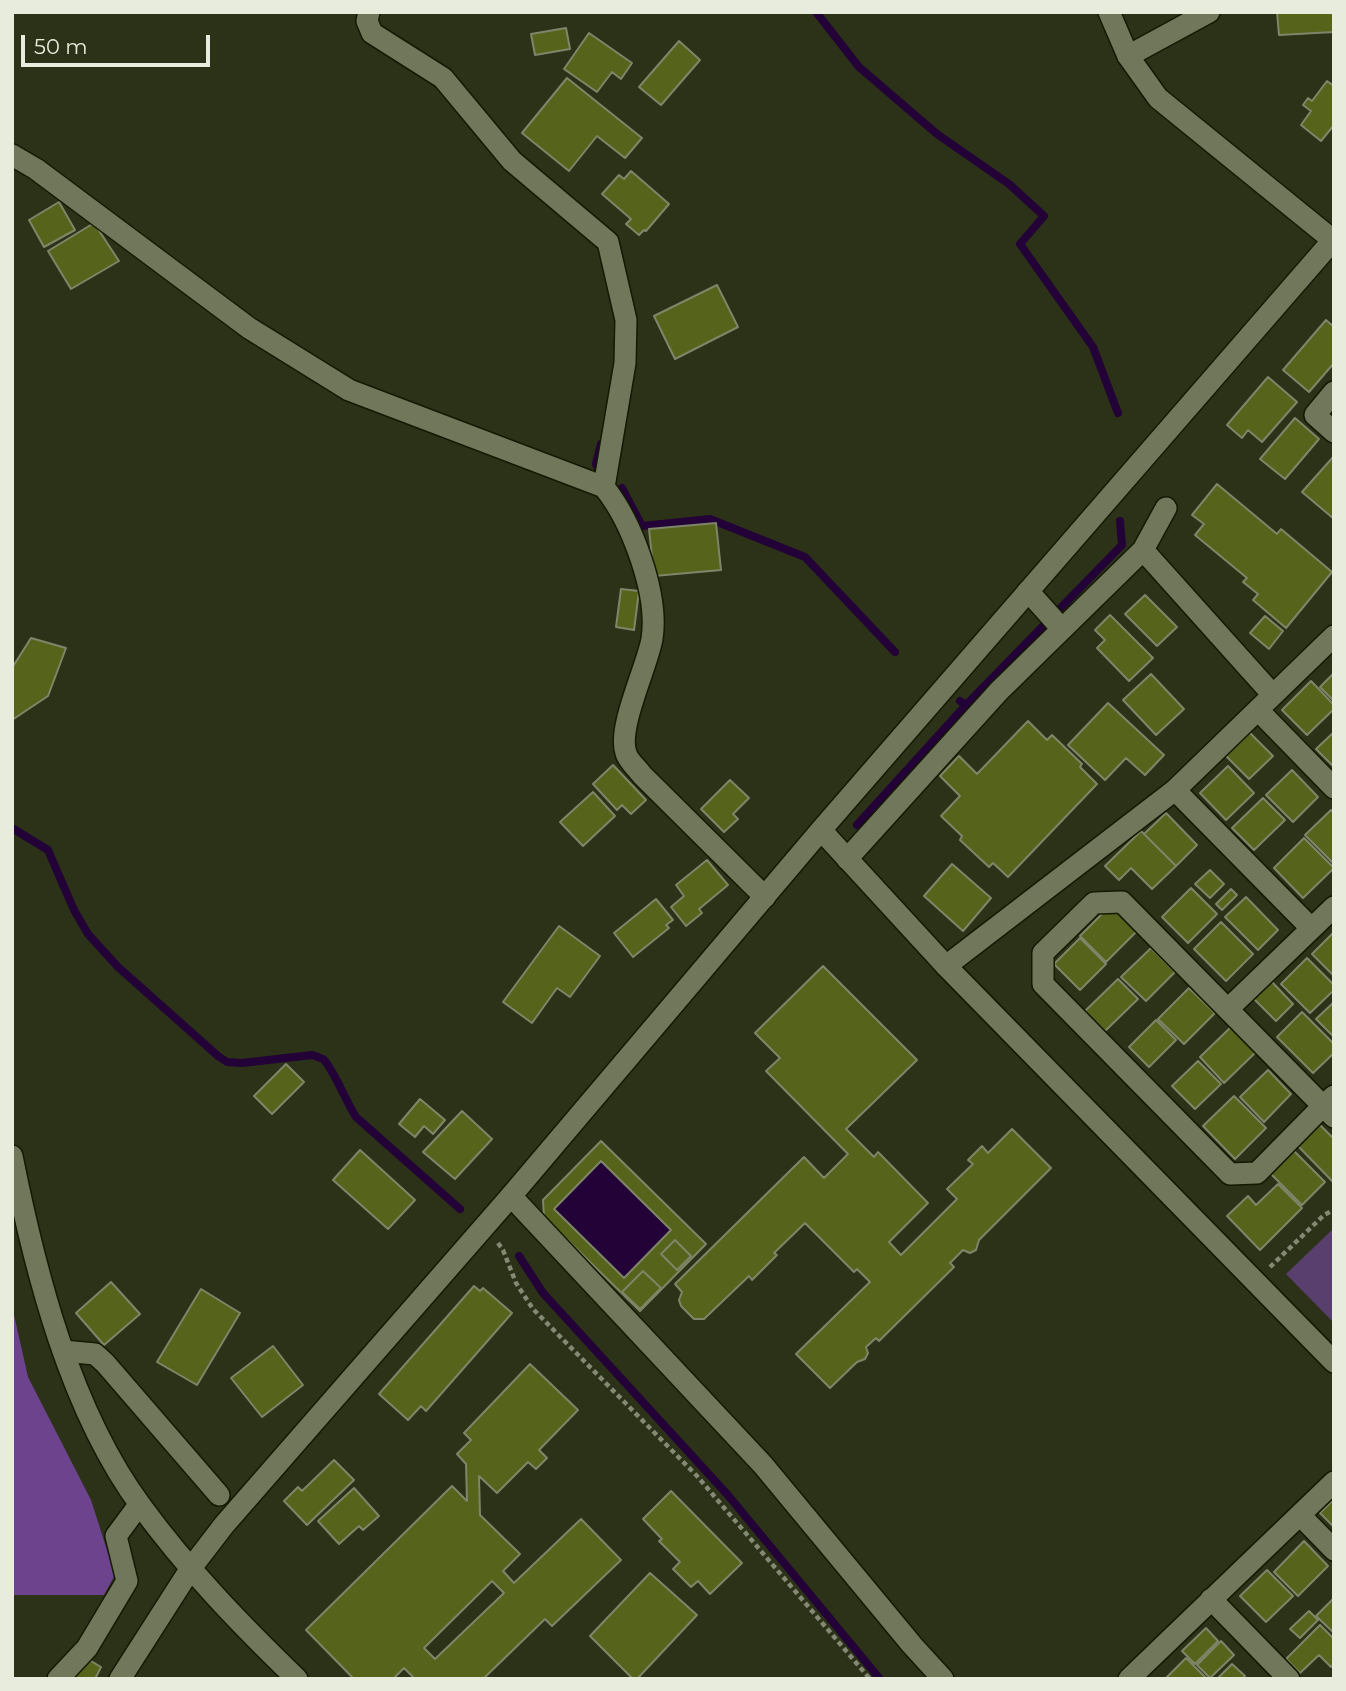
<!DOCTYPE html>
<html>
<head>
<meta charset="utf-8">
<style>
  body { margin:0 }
  #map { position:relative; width:1346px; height:1691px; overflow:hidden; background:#2c3218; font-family:Montserrat,sans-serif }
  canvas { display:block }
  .frame { position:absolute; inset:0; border:14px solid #e8ecdc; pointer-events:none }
  .scale { position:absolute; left:21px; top:35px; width:189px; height:32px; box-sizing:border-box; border:4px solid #e8ecdc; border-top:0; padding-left:9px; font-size:21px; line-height:24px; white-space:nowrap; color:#e8ecdc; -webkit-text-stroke:5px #2c3218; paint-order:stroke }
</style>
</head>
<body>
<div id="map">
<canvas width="1346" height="1691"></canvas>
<div class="frame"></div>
<div class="scale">50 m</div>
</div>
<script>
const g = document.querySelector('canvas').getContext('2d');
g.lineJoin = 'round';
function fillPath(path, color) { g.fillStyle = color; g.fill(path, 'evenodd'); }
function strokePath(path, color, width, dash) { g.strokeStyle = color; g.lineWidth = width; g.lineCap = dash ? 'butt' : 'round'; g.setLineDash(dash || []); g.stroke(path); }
fillPath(new Path2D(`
  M1334 1228V1323L1286 1274Z`), '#583f6d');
fillPath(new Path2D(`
  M12 1306 28 1377 91 1500 115 1575 104 1595H12Z`), '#6c438c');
fillPath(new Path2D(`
  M601 1161 671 1230 624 1278 554 1209Z`), '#230237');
strokePath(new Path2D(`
  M816 12 859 67 937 134 1009 184 1044 216 1020 244 1093 347 1118 413
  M598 469 596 464 601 444
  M622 488 642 526 710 519 805 557 895 652
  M966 705 1122 545 1120 521
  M857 825 966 705 960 701
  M12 828 48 850 74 910 88 934 118 967 218 1056 227 1062 242 1063 312 1055C314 1055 322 1059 323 1059 332 1066 347 1104 356 1117L460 1209
  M519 1256 543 1293 727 1494 880 1679`), '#230237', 8);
const building = new Path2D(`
  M1277 12H1334V32L1279 35Z
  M566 28 570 49 535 55 531 34Z
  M589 33 632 63 621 79 612 72 597 92 564 69Z
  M679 41 700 60 661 105 639 87Z
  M567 78 642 138 625 158 597 136 569 171 522 133Z
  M1327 81 1334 86V125L1321 141 1301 125 1311 111 1303 105 1308 98 1312 101Z
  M631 171 669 204 646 231 644 230 639 235 626 224 631 219 602 194 619 175 624 179Z
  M59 202 75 230 44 247 29 220Z
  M94 223 119 261 71 289 48 251Z
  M717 285 738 327 675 359 654 316Z
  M1326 320 1334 327V363L1309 392 1283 370Z
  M1268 377 1297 402 1262 442 1248 430 1242 438 1227 425Z
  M1295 418 1319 439 1285 479 1260 459Z
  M1334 456V519L1302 492Z
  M1217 484 1277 534 1281 529 1332 572 1286 628 1253 600 1258 594 1243 582 1247 578 1195 535 1204 524 1192 515Z
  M716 523 721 570 654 576 649 529Z
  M621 589 639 591 634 630 616 627Z
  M1145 595 1177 627 1157 646 1125 614Z
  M1110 615 1153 658 1129 681 1097 648 1105 640 1095 630Z
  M1265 616 1283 631 1269 649 1250 633Z
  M31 638 66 648 48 696 12 720V668Z
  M1334 673V701L1320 687Z
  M1151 674 1184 709 1156 735 1123 700Z
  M1311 681 1334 705V709L1307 735 1282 710Z
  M1108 703 1164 755 1145 775 1126 758 1105 780 1068 745Z
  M1028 721 1047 740 1052 735 1082 764 1080 767 1097 784 1008 877 993 863 989 867 960 840 962 836 941 816 960 796 940 776 959 756 977 774Z
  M1248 731 1273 756 1249 779 1224 754Z
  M1334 732V767L1316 749Z
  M613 765 646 800 631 814 622 805 617 810 593 784Z
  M1228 766 1254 793 1226 820 1200 793Z
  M1292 770 1318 797 1293 822 1266 795Z
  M730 780 749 798 733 814 738 819 724 832 701 809Z
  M593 792 615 816 583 846 560 822Z
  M1263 798 1285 820 1254 850 1232 828Z
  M1331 810 1334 813V864L1305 835Z
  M1166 813 1197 845 1176 866 1144 834Z
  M1141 831 1176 866 1152 889 1131 868 1119 880 1105 866Z
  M1304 838 1334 868 1303 898 1274 868Z
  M707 860 728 885 699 909 702 913 686 926 671 907 684 896 676 885Z
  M952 864 991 898 963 931 924 896Z
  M1210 870 1224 884 1210 898 1195 884Z
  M1191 888 1217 914 1188 943 1162 917Z
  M1231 889 1237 895 1222 910 1216 904Z
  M1246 897 1278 930 1258 950 1225 917Z
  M656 899 673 920 666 925 669 928 633 957 614 933Z
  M1111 905 1137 931 1106 962 1080 936Z
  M1221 922 1253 954 1226 981 1194 949Z
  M559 926 600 956 570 997 557 988 532 1023 503 1002Z
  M1333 933 1334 974 1333 975 1312 954Z
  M1080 938 1106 964 1080 990 1054 964Z
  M1151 948 1175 972 1146 1001 1121 977Z
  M1307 958 1334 985V990L1310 1013 1281 984Z
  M823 966 917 1060 846 1129 874 1157 878 1152 928 1203 889 1242 901 1255 957 1199 947 1189 973 1164 968 1160 982 1146 988 1153 1012 1129 1051 1168 979 1240 976 1250 970 1253 963 1250 950 1263 954 1267 879 1341 876 1338 866 1347 868 1353 865 1359 857 1362 830 1388 796 1354 870 1282 857 1269 854 1272 805 1223 774 1253 777 1255 752 1280 749 1276 704 1319H694L681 1306 679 1300 682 1292 675 1284 804 1157 824 1178 848 1154 766 1071 780 1058 755 1033Z
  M1118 979 1138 999 1105 1031 1085 1011Z
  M1272 982 1293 1004 1276 1021 1254 999Z
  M1189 988 1215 1013 1184 1044 1158 1019Z
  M1334 1002V1037L1316 1019Z
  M1302 1012 1334 1044V1053L1313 1073 1277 1037Z
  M1156 1020 1176 1040 1149 1067 1129 1047Z
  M1232 1026 1257 1051 1224 1083 1200 1057Z
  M1198 1061 1221 1084 1195 1109 1172 1086Z
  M286 1064 304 1082 272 1114 254 1096Z
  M1268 1070 1291 1094 1264 1122 1240 1097Z
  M1234 1096 1266 1128 1235 1159 1203 1126Z
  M420 1099 445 1120 433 1134 424 1126 415 1137 399 1124Z
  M462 1111 492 1139 455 1179 423 1152Z
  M1320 1125 1334 1139 1333 1182 1298 1146Z
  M601 1141 706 1244 640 1311 544 1217 543 1200ZM601 1161 671 1230 624 1278 554 1209ZM675 1240 691 1256 677 1270 661 1254ZM643 1271 661 1288 640 1309 622 1292Z
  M360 1150 415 1200 388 1229 333 1180Z
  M1294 1151 1325 1182 1302 1205 1271 1174Z
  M1278 1184 1302 1208 1260 1250 1227 1216 1248 1196 1256 1205Z
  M675 1240 691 1256 677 1270 661 1254Z
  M643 1271 661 1288 640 1309 622 1292Z
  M111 1282 140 1314 104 1345 76 1313Z
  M474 1286 480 1291 483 1288 512 1313 426 1411 421 1406 408 1420 379 1394Z
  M201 1289 240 1313 197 1385 157 1362Z
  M273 1346 303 1385 262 1417 231 1378Z
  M530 1364 578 1410 539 1450 547 1458 536 1469 528 1462 497 1493 479 1476 480 1515 520 1554 503 1571 514 1583 581 1519 621 1560 552 1626 545 1619 483 1679H415L404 1668 393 1679H354L306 1630 452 1486 467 1501 466 1464 457 1454 471 1440 464 1433ZM492 1581 504 1593 435 1659 424 1648Z
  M334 1460 354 1480 307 1525 284 1501 298 1487 302 1491Z
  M354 1488 379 1516 363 1530 359 1526 339 1544 318 1521Z
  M671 1491 742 1563 710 1594 698 1581 691 1587 673 1569 680 1562 659 1541 662 1539 643 1519Z
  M1334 1499V1527L1320 1513Z
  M1304 1541 1328 1566 1298 1596 1274 1572Z
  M1267 1570 1293 1596 1266 1622 1240 1596Z
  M650 1573 697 1615 637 1679H633L590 1636Z
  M1334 1598V1633L1316 1616Z
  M1309 1611 1318 1620 1300 1638 1290 1629Z
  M1320 1625 1334 1639V1664L1331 1667 1319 1655 1300 1673 1286 1659Z
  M1206 1628 1218 1641 1195 1664 1182 1651Z
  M1221 1641 1234 1655 1210 1678 1197 1665Z
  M86 1658 101 1667 95 1679H66Z
  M1186 1658 1207 1679H1165Z
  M1232 1664 1245 1676 1242 1679H1217Z`);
fillPath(building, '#56631a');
strokePath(building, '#7e8569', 2);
const minor = new Path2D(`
  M369 12 367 21 372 33 443 78 512 161 608 242 626 320 625 363 604 487
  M1128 56 1209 12
  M12 155 36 169 249 328 349 390 604 487C632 522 659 594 652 639 647 667 617 728 626 753 628 761 637 768 642 775L765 897
  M1334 392 1315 415 1334 432
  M1143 550 1273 695
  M1028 591 1062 629
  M1258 710 1334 788
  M1175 790 1311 928
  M847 859 999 691 1143 550 1166 508
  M946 966 1175 790 1334 636
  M1228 1009 1334 907
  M1334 1096 1323 1106 1257 1173 1230 1174 1043 984V953L1094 903 1122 902 1323 1106 1334 1117
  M511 1196 763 1465 912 1645 943 1679
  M63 1351 95 1354 105 1363 219 1495
  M1300 1515 1334 1550
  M1211 1599 1289 1679
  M58 1679 87 1648 127 1581 116 1536 139 1505
  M1129 1679 1334 1482`);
const tertiary = new Path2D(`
  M1109 12 1128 56 1158 98 1334 241
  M821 830 946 966 1334 1362
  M12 1156C35 1271 70 1410 141 1506 187 1569 241 1625 297 1679
  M120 1679 191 1568 224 1525 511 1196 821 830 1334 239`);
strokePath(minor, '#141902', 24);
strokePath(tertiary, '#141902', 24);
strokePath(new Path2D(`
  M498 1243 503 1250 516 1283 533 1309 697 1476 870 1679
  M1270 1267 1324 1215 1334 1210`), '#838973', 4.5, [5, 3.5]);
strokePath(minor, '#70775b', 21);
strokePath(tertiary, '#70775b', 21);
</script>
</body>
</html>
